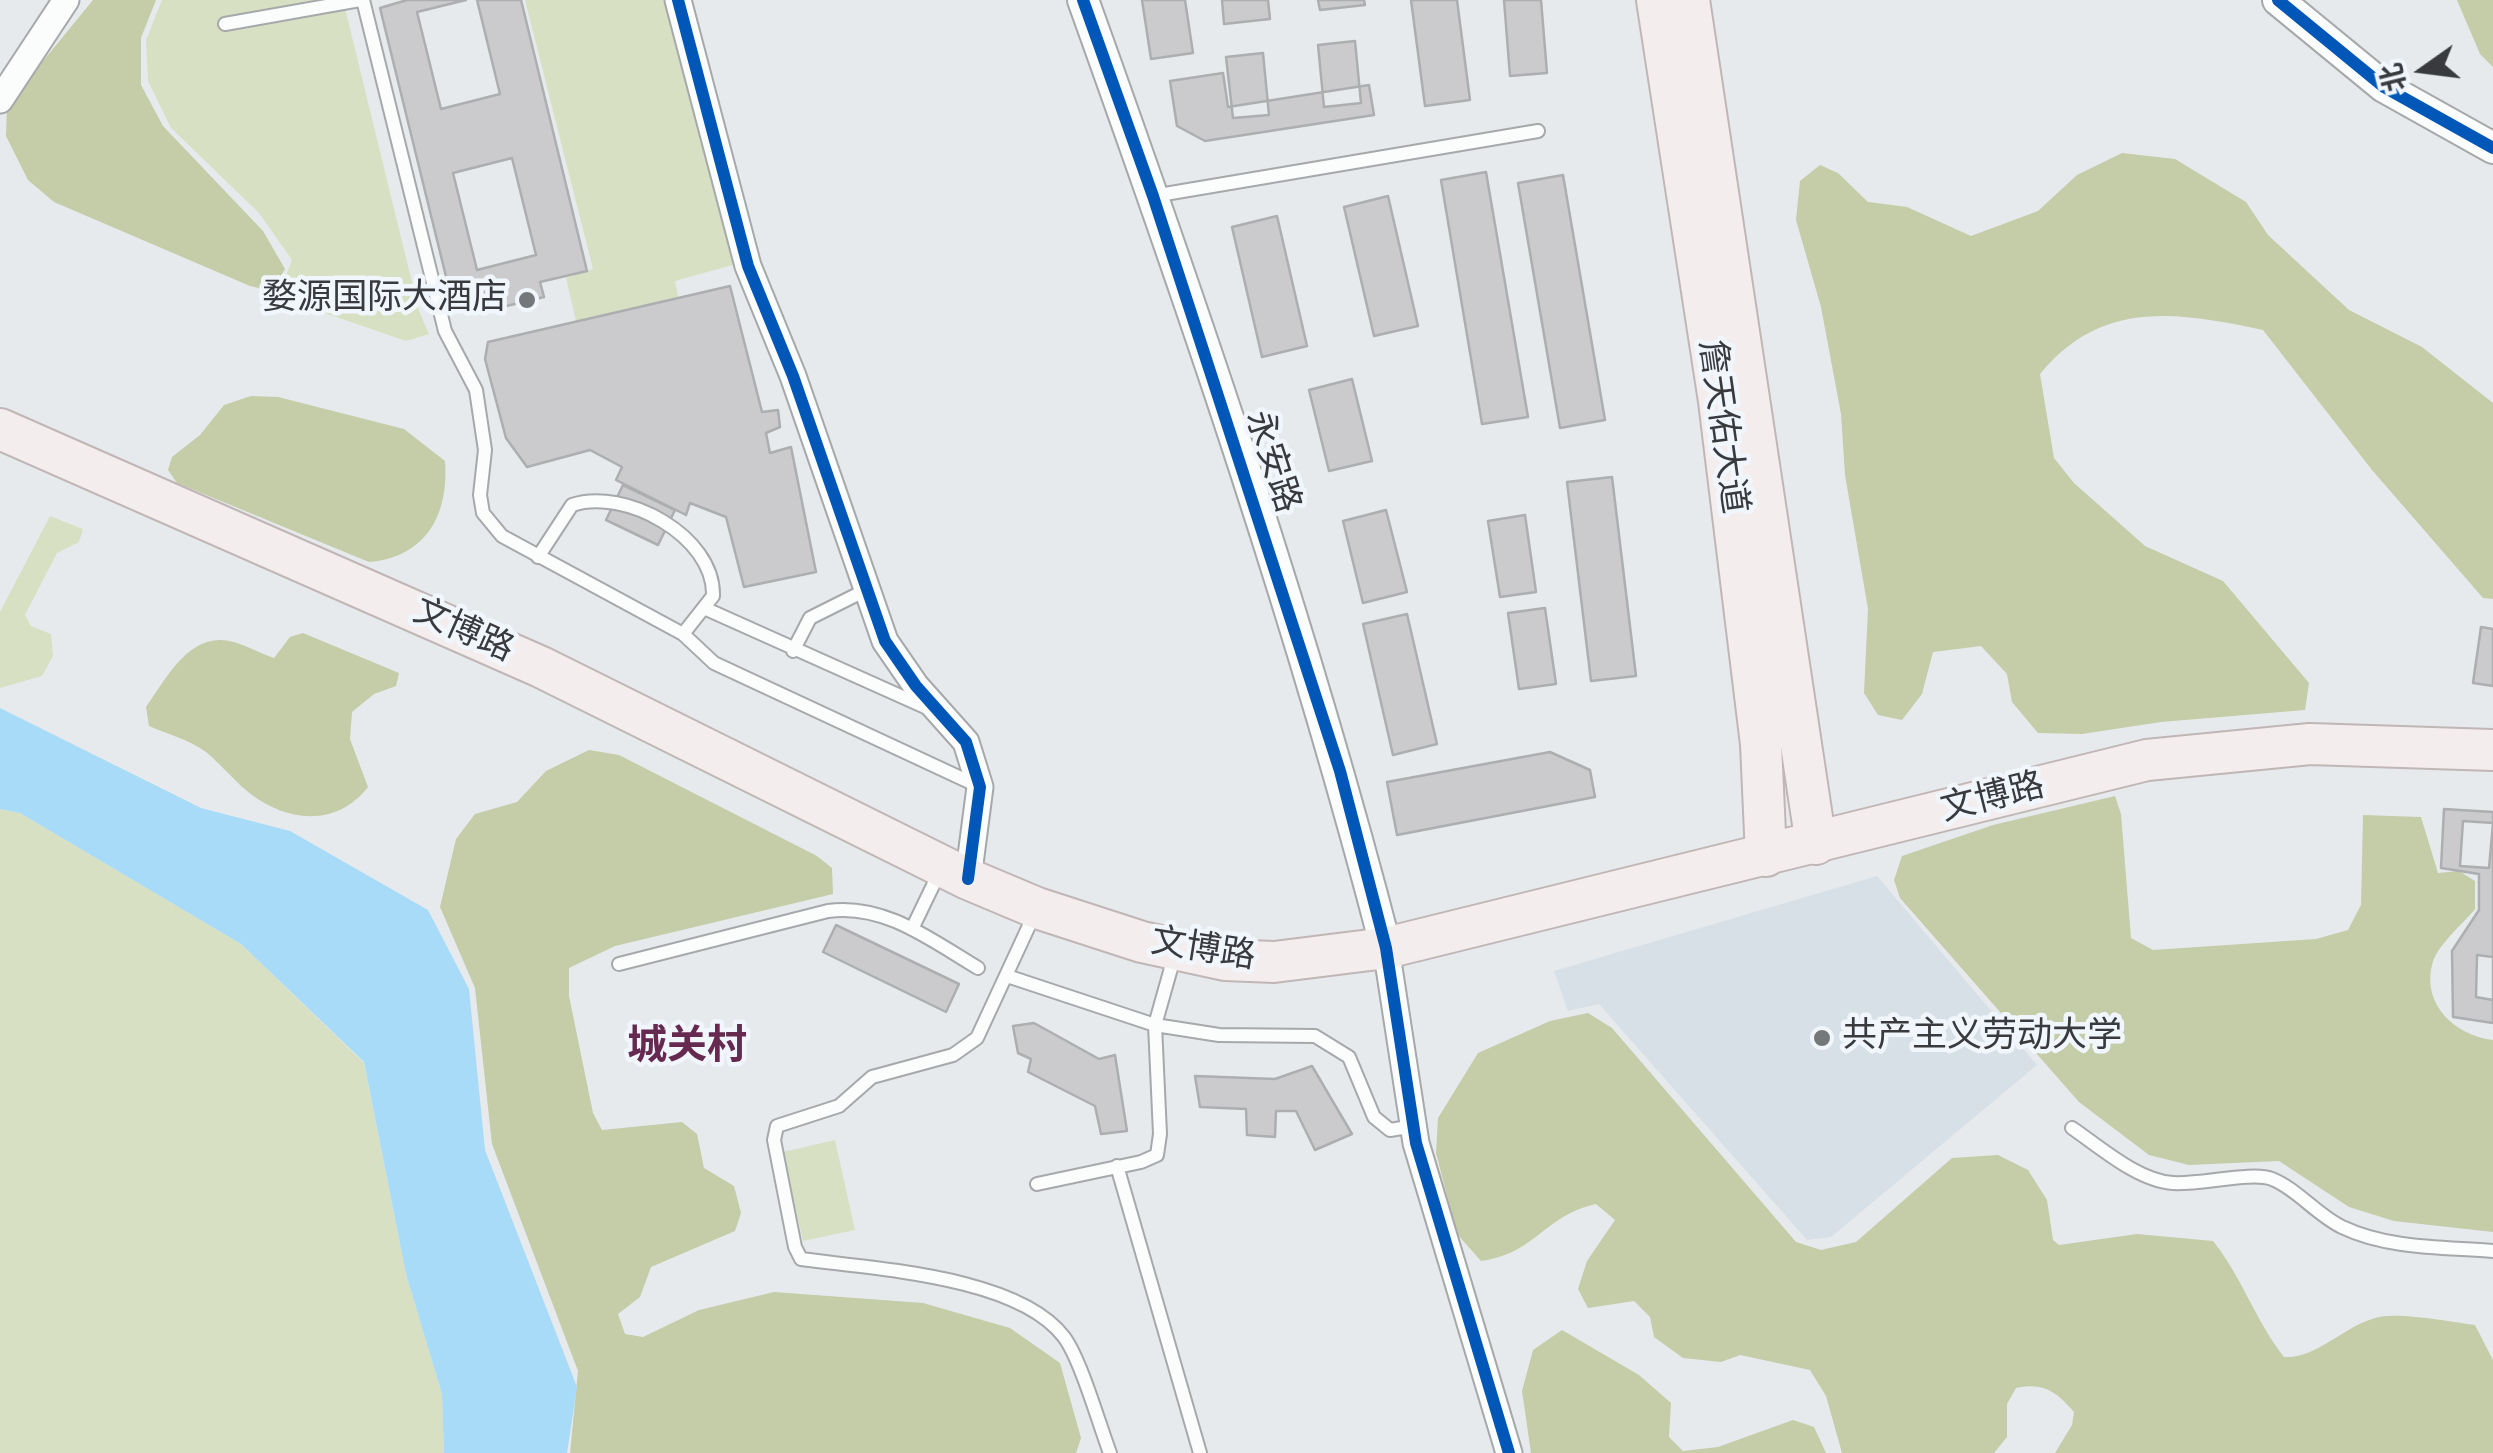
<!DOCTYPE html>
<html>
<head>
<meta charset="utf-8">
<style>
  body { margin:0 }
  #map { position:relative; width:2493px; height:1453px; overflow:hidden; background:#e7eaed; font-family:"Nunito Sans","Noto Sans SC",sans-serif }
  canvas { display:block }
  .north { position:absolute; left:2373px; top:20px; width:100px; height:100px; -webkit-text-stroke:8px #f1f6fd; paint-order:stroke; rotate:256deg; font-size:28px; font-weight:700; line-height:40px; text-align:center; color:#383a3d }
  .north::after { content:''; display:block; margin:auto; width:35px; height:45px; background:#383a3d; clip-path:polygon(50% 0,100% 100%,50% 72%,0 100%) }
</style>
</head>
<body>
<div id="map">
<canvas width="2493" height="1453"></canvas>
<div class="north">北</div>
</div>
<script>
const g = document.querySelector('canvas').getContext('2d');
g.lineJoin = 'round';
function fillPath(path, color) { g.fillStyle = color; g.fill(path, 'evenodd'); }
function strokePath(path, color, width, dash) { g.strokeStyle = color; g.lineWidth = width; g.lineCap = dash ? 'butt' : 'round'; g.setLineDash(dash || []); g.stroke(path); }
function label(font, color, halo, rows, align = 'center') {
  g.font = font + ' "Nunito Sans","Noto Sans SC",sans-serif'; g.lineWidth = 9; g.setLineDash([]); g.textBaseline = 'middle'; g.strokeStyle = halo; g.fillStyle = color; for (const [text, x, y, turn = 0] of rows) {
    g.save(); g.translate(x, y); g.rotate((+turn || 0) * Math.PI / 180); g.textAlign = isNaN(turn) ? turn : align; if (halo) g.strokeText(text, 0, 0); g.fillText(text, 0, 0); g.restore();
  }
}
fillPath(new Path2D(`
  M1877 876 2037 1065 1831 1237 1807 1240 1599 1004 1568 1011 1554 971Z`), '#d7dfe7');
fillPath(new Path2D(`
  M162 0H343L419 311 429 334 406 341 278 297 292 260 259 213 171 128 148 81 146 40Z
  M525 0H666L736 264 675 281 678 297 576 321 566 278 593 269Z
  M50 516 83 529 79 542 57 553 25 615 31 626 51 634 53 656 42 676 0 688V612Z
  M0 809 20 813 241 944 364 1063 406 1274 442 1394 444 1453H0Z
  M835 1140 855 1230 803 1241 783 1152Z`), '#d8e0c3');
fillPath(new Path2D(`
  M93 0H156L141 38V85L163 126 263 231 285 269 272 291 250 286 54 202 28 180 6 136 7 105Z
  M2457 0H2493V67L2480 54Z
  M2122 153 2175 159 2246 202 2268 235 2349 310 2422 347 2493 403V599L2483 598 2372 470 2263 330C2177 312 2102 299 2040 374L2054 458 2074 483 2145 546 2223 581 2309 683 2305 710 2161 722 2082 734 2038 733 2012 702 2007 674 1981 646 1933 652 1922 694 1902 720 1878 715 1864 693 1868 609 1845 475 1841 414 1821 307 1796 220 1800 181 1820 165 1838 173 1868 202 1907 207 1971 236 2038 211 2077 175Z
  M251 396 278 397 404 429 445 461C449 515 426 557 369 562L177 483 168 470 172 457 200 435 224 405Z
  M303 633 399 673 396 686 374 694 352 712 350 739 368 787C338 826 290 823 252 795 235 782 222 765 206 752 190 740 167 734 149 726L146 707C167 677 192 627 237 643 250 647 261 654 274 658L290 637Z
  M589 750 619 755 817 856 832 868 833 894 615 946 569 968V996L593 1113 602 1130 682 1122 697 1134 704 1168 734 1186 741 1213 735 1231 651 1267 640 1297 618 1314 625 1334 643 1337 699 1310 774 1292 923 1303 1010 1328 1060 1363 1081 1438 1076 1453H570L578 1371 492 1144 475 988 440 907 456 839 475 814 517 802 546 771Z
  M2115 796 2121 814 2131 938 2153 950 2316 939 2348 930 2361 905 2363 815 2421 817 2438 873 2459 871 2475 881V909C2463 924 2436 946 2432 965 2422 1006 2457 1036 2493 1040V1232L2394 1221 2349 1207 2279 1161 2189 1165 2149 1155 2079 1102 1900 898 1894 880 1902 856 1993 825Z
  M1588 1013 1612 1028 1796 1242 1821 1250 1856 1242 1952 1158 1998 1155 2028 1170 2047 1200 2053 1240 2059 1245 2137 1234 2213 1241C2242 1277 2255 1320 2284 1357 2316 1359 2343 1327 2375 1318 2397 1311 2450 1322 2475 1325L2493 1360V1453H2055L2072 1425 2074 1412C2056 1391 2043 1382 2016 1388L2007 1404V1437L1994 1453H1842L1826 1396 1810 1370 1740 1355 1721 1362 1683 1358 1654 1337 1650 1317 1634 1301 1588 1308 1578 1289 1587 1261 1615 1220 1596 1204C1543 1216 1537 1253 1481 1261L1457 1234 1436 1153 1438 1118 1478 1053 1550 1021Z
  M1562 1330 1639 1375 1671 1403 1669 1437 1683 1451 1718 1447 1793 1420 1814 1427 1826 1453H1531L1522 1391 1533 1350Z`), '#c4cca8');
fillPath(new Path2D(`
  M0 708 201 808 290 831 428 910 469 989 485 1150 577 1387 567 1453H444L442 1394 406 1274 364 1062 241 944 20 813 0 809Z`), '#a7dbf7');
const building = new Path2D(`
  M466 0 417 12 441 109 500 94 477 0H521L587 271 540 282 544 297 494 309 490 292 452 301 380 8 407 0ZM512 158 536 255 477 270 453 173Z
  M1142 0H1185L1193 53 1151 59Z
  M1222 0H1268L1270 19 1224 24Z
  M1318 0H1364L1365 5 1320 10Z
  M1411 0H1457L1470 100 1425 106Z
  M1504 0H1541L1547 73 1510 76Z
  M1355 41 1361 103 1324 107 1318 45Z
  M1263 53 1269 115 1233 118 1226 57Z
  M1223 73 1228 107 1369 85 1374 115 1205 141 1177 126 1170 81Z
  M1486 172 1528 417 1482 424 1441 180Z
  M1563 175 1605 420 1560 428 1518 183Z
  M1388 196 1418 326 1374 336 1344 207Z
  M1277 216 1307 346 1262 357 1232 227Z
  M730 286 762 412 778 410 780 427 766 433 770 453 791 447 816 572 744 587 726 517 690 503 686 515 616 480 622 467 590 450 527 467 506 438 485 359 488 342Z
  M1352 379 1372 461 1329 471 1309 390Z
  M1612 477 1636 676 1591 681 1567 482Z
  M623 485 675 510 658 545 606 520Z
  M1386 510 1407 592 1363 603 1343 521Z
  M1525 515 1536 592 1500 597 1488 521Z
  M1545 608 1556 684 1519 689 1508 613Z
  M1407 614 1437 744 1393 755 1363 624Z
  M2481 627 2493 629V686L2473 683Z
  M1550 752 1590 770 1595 797 1397 835 1387 782Z
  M2444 809 2493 812V1023L2453 1017 2452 951 2479 910V874L2441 868Z
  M2463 821 2493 823 2489 868 2460 866Z
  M836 925 959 984 946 1012 823 952Z
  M2477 955 2493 957V1000L2476 997Z
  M1034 1023 1099 1059 1115 1055 1127 1131 1101 1134 1095 1106 1028 1072 1031 1059 1018 1053 1013 1026Z
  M1312 1066 1352 1134 1315 1150 1296 1111H1276L1275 1137 1247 1135 1246 1109 1200 1107 1195 1076 1275 1079Z`);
fillPath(building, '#cbcbce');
strokePath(building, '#adaeb0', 2.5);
const service = new Path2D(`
  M363 0 445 331 476 390 485 450 480 495 483 513 502 536 683 634 714 663 978 786
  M225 24 360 0
  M1153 196 1538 131
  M538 557 572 505C624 487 715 536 713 596L683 634
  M704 608 925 707
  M793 651 810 618 866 590
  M1034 915 977 1038 953 1055 872 1077 839 1106 777 1126 774 1140 795 1247 801 1259C874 1269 1018 1276 1064 1337 1081 1360 1099 1424 1110 1453
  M912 929 939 873
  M619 964 828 911C884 903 931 940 978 968
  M1007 976 1155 1025 1219 1035 1315 1036 1349 1057 1374 1117 1390 1130 1414 1126
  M2072 1128C2100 1147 2138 1181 2173 1183 2199 1185 2253 1171 2272 1179 2297 1189 2317 1215 2342 1227 2388 1249 2443 1247 2493 1251
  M1117 1166 1200 1453
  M1037 1184 1141 1162 1157 1155 1160 1134 1155 1025 1175 954`);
const minor = new Path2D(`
  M678 0 748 266 793 376 885 641 916 686 966 742 980 787 968 879
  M0 100 66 0
  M1386 948 1416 1143 1509 1453`);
const tertiary = new Path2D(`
  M1083 0C1195 312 1303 627 1386 948
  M2278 0 2384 87 2493 148`);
const primary = new Path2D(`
  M1657 0 1719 401 1761 744 1766 856
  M1689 0 1816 844
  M0 429 541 667 968 879 1037 908 1142 942 1225 960 1274 962 1386 948 2147 760 2310 744 2493 750`);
strokePath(service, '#a6a8aa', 16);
strokePath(minor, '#a6a8aa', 29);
strokePath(tertiary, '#a6a8aa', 34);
strokePath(primary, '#c0b6b6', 44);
strokePath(service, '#fbfcfc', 12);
strokePath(minor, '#fbfcfc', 25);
strokePath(tertiary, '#fbfcfc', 30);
strokePath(primary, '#f3eded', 40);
strokePath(new Path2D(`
  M678 0 748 266 793 376 885 641 916 686 966 742 980 787 968 879
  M1083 0 1153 196 1340 771 1386 948 1416 1143 1509 1453
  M2278 0 2384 87 2493 148`), '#0057b8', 12);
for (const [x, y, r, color] of [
  [527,300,10,"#75787b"],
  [1822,1038,10,"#75787b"]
]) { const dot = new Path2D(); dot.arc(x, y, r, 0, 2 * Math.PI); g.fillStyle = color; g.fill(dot); strokePath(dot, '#f1f6fd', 4); }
label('35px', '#383a3d', '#f1f6fd', [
  ["婺源国际大酒店",507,300],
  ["共产主义劳动大学",1842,1038,"left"]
], 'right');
label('35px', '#383a3d', '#f1f6fd', [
  ["詹天佑大道",1721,427,82],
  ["永安路",1271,462,72],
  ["文博路",463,632,24],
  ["文博路",1993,799,-14],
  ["文博路",1203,951,9]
]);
label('bold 40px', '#66294f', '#f1f6fd', [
  ["城关村",687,1048]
]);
</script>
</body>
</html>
